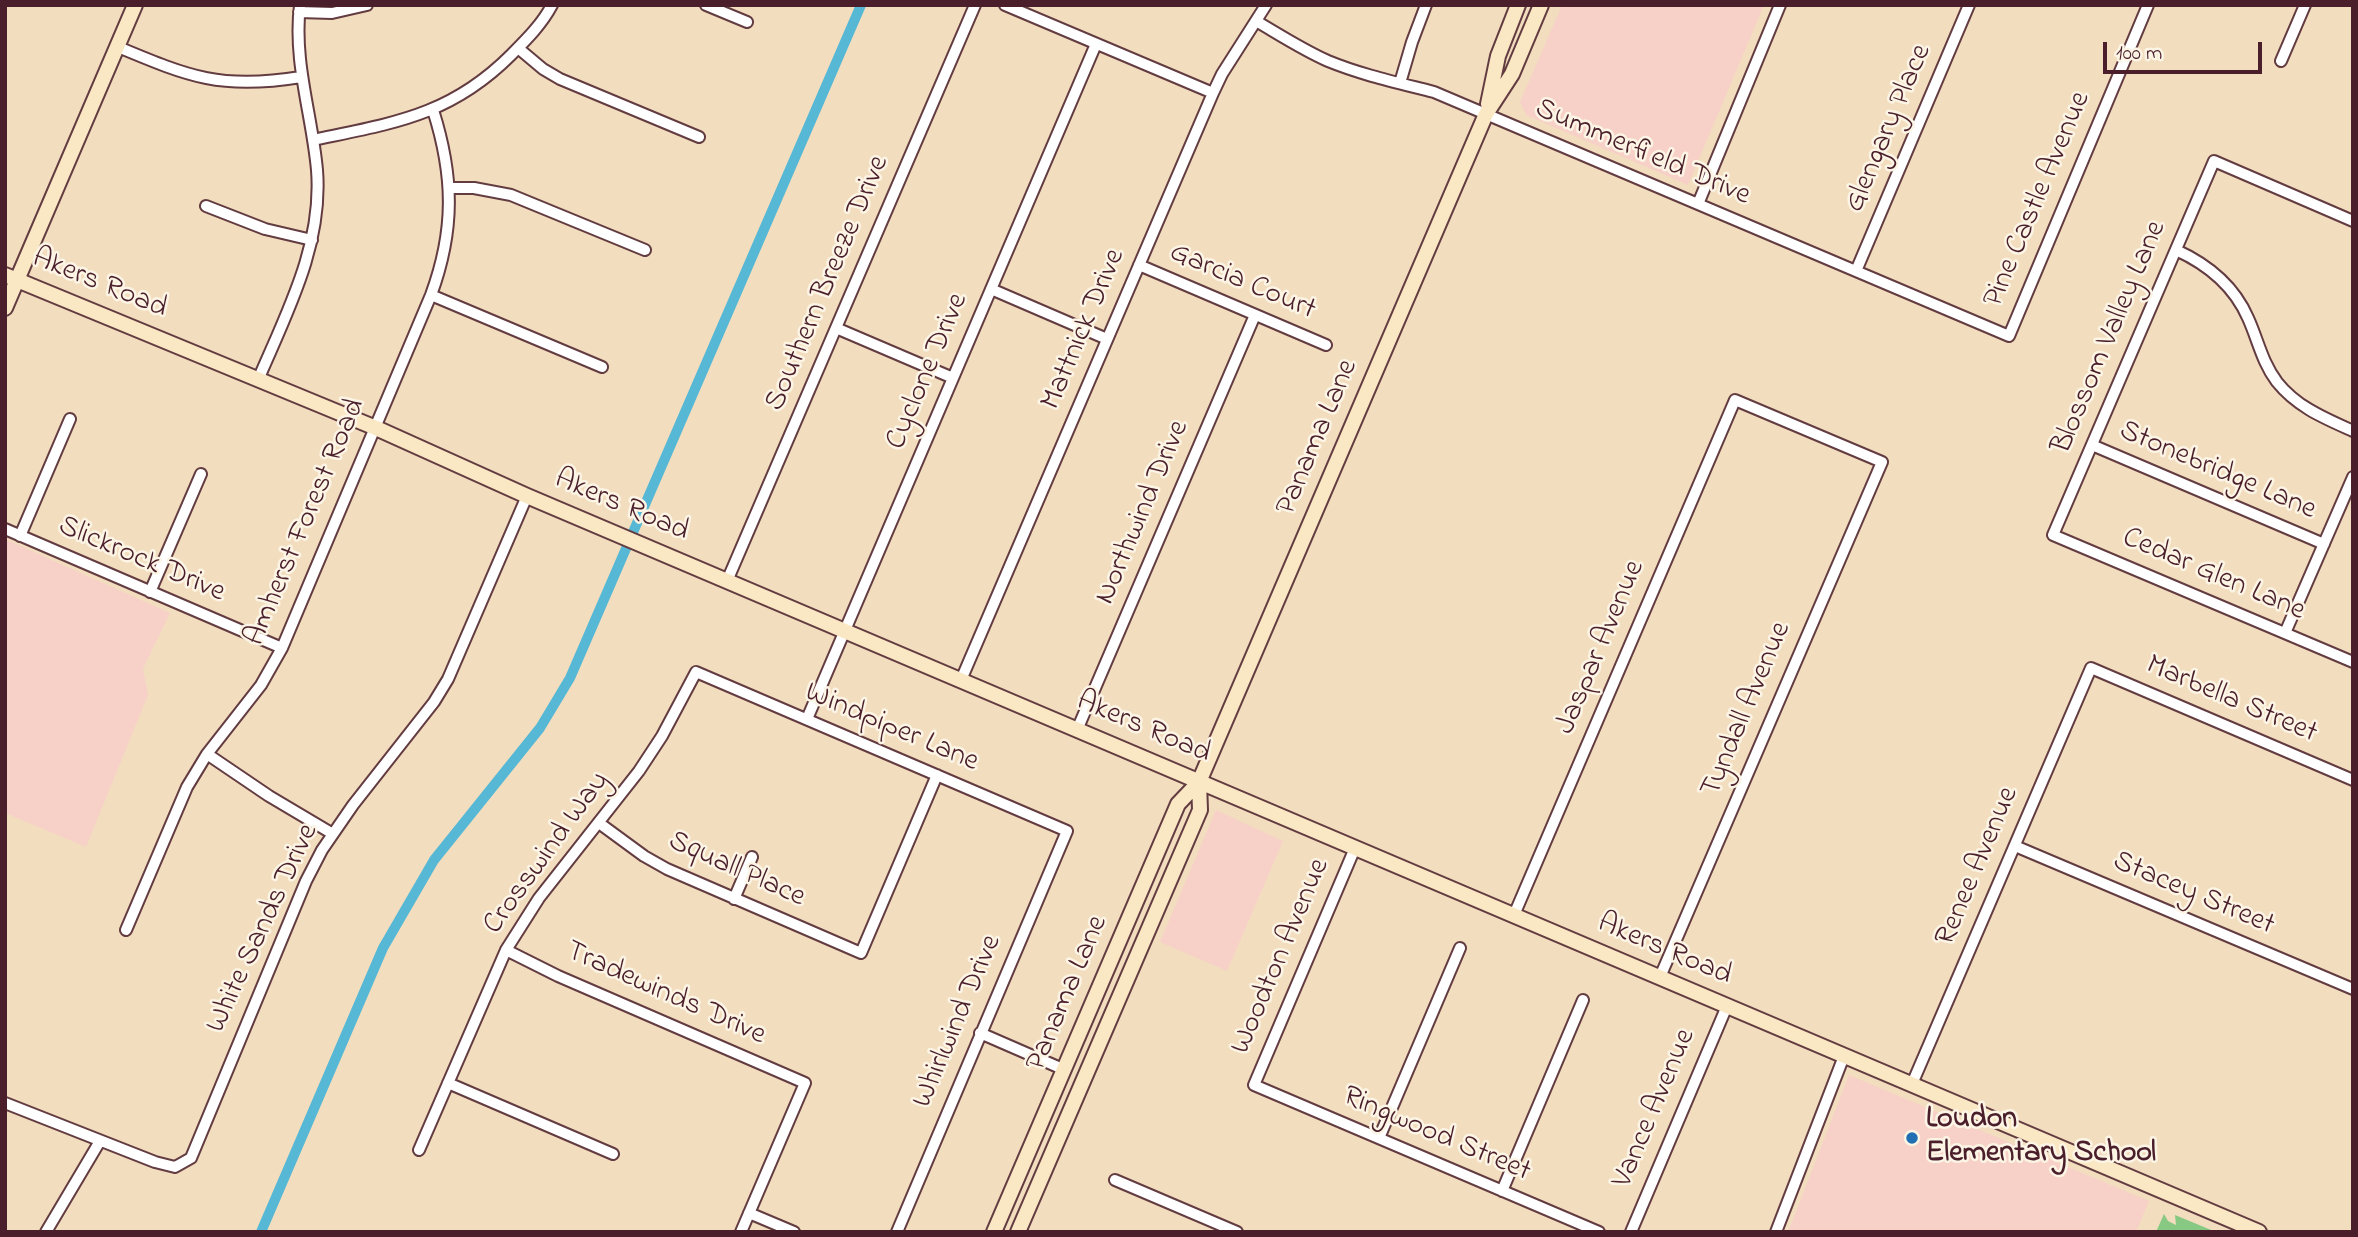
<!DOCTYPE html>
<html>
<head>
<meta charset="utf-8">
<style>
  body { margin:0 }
  #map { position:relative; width:2358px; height:1237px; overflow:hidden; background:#f2ddbf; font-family:"Indie Flower",sans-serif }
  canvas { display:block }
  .frame { position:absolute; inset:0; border:7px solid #4a1f2b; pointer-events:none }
  .scale { position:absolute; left:2103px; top:42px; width:159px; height:32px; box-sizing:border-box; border:4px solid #4a1f2b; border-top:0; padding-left:9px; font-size:21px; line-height:24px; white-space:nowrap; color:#4a1f2b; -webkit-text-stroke:5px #fcf5e5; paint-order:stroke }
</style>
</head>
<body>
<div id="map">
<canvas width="2358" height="1237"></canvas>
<div class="frame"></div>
<div class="scale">100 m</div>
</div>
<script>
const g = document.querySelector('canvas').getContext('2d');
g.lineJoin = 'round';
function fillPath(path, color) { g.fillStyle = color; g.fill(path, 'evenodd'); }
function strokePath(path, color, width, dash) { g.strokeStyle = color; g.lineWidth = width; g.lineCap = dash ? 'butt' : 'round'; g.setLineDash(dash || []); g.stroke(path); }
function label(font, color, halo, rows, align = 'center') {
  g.font = font + ' "Indie Flower",sans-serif'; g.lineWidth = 5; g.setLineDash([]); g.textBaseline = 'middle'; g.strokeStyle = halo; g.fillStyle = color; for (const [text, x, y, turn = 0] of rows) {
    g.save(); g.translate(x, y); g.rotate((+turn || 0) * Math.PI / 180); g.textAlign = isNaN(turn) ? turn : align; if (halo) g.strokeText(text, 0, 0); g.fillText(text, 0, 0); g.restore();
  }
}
fillPath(new Path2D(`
  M1562 5H1764L1688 185 1526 115 1520 102Z
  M5 539 170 613 143 669 148 695 86 847 5 813Z
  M1216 810 1283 841 1227 971 1160 942Z
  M1849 1075 2149 1201 2136 1232H1788Z`), '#f7d1c7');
fillPath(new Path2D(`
  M2164 1214 2168 1221 2176 1225 2175 1215 2216 1232H2156Z`), '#87c982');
strokePath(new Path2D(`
  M261 1232 383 948 434 860 540 728 570 678 861 5`), '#56b8d5', 10);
const street = new Path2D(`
  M706 5 747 22
  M1005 5 1213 93
  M299 12 332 13 367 5
  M1256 21C1280 35 1303 50 1328 61 1362 75 1399 83 1434 92L2009 336 2148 5
  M118 47C190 77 221 90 301 77
  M518 48 543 69 560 79 699 137
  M2281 61 2305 5
  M1400 83 1412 42 1426 5
  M313 140C393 123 450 116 511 55 527 39 542 24 552 5
  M450 188H474L511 195 645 250
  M1698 204 1780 5
  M206 206 265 229 312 240
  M2353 221 2214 161 2053 535 2353 662
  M2176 250C2207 264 2234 286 2248 318 2258 340 2262 362 2277 382 2297 407 2324 418 2353 431
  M1139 265 1326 345
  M1856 271 1969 5
  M991 289 1107 339
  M431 295 602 367
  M836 328 953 378
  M258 380C287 312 323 245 317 170 312 114 293 62 300 5
  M2092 445 2324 544
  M5 529 282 648
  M20 536 70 419
  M727 581 975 5
  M150 592 201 474
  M2285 633 2353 477
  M961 680 1213 93 1222 74 1266 5
  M807 719 1096 44
  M1077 730 1255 315
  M207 754 269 796 333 834
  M599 823 644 856 667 869 861 953 937 775
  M2015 846 2353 989
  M1355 848 1254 1085 1599 1232
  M734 899 752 857
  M1514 915 1735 400 1882 462 1660 977
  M126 930 187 787 207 754 261 685 282 648 431 295C455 230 454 176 433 110
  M506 950 558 976 805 1083 741 1232
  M980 1033 1065 1070
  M448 1083 613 1154
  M1912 1084 2091 668 2353 780
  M5 1103 155 1162 175 1167 191 1158 306 881 322 850 353 805 434 702 448 679 527 496
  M1379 1138 1460 948
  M419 1150 506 950 539 898 639 771 662 736 696 672 1067 831 897 1232
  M1115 1180 1237 1232
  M1502 1191 1583 1000
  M749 1213 794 1232
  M46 1232 100 1141
  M1631 1232 1727 1006
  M1776 1232 1844 1056`);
const secondary = new Path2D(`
  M1488 104 1498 56 1518 5
  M5 275 376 428 527 496 2259 1232
  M5 308 135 5
  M994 1232 1178 804 1199 782 1486 114 1512 74 1541 5
  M1018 1232 1200 810 1199 782`);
strokePath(street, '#633c41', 14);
strokePath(secondary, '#633c41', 18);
strokePath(street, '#fff', 10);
strokePath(secondary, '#fae7c3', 14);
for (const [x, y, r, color] of [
  [1912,1138,7,"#1f6fb2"]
]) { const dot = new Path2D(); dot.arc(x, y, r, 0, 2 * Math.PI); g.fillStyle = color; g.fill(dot); strokePath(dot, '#fcf5e5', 2.5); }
label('30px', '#4a1f2b', '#fcf5e5', [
  ["Glengary Place",1890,129,-67],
  ["Summerfield Drive",1642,154,23],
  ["Pine Castle Avenue",2039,200,-67],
  ["Garcia Court",1242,283,23],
  ["Southern Breeze Drive",829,284,-67],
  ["Akers Road",99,285,22],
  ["Mattnick Drive",1085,330,-67],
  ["Blossom Valley Lane",2111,338,-67],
  ["Cyclone Drive",929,372,-67],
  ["Panama Lane",1319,438,-67],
  ["Stonebridge Lane",2217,472,23],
  ["Akers Road",621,507,23],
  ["Northwind Drive",1144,513,-67],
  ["Amherst Forest Road",307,523,-67],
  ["Slickrock Drive",141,561,23],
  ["Cedar Glen Lane",2213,576,23],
  ["Jaspar Avenue",1602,648,-67],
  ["Marbella Street",2231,701,23],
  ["Tyndall Avenue",1748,710,-67],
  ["Windpiper Lane",891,729,23],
  ["Akers Road",1143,729,23],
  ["Crosswind Way",548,854,-54],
  ["Renee Avenue",1979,867,-67],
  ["Squall Place",736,871,24],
  ["Stacey Street",2193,895,23],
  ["White Sands Drive",264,929,-65],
  ["Akers Road",1664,951,23],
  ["Woodton Avenue",1282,957,-67],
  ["Panama Lane",1069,994,-67],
  ["Tradewinds Drive",665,995,24],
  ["Whirlwind Drive",959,1022,-67],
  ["Vance Avenue",1656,1109,-67],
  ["Ringwood Street",1436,1136,23]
]);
label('bold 30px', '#4a1f2b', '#fcf5e5', [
  ["Loudon",1926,1121],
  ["Elementary School",1926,1155]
], 'left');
</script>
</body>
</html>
